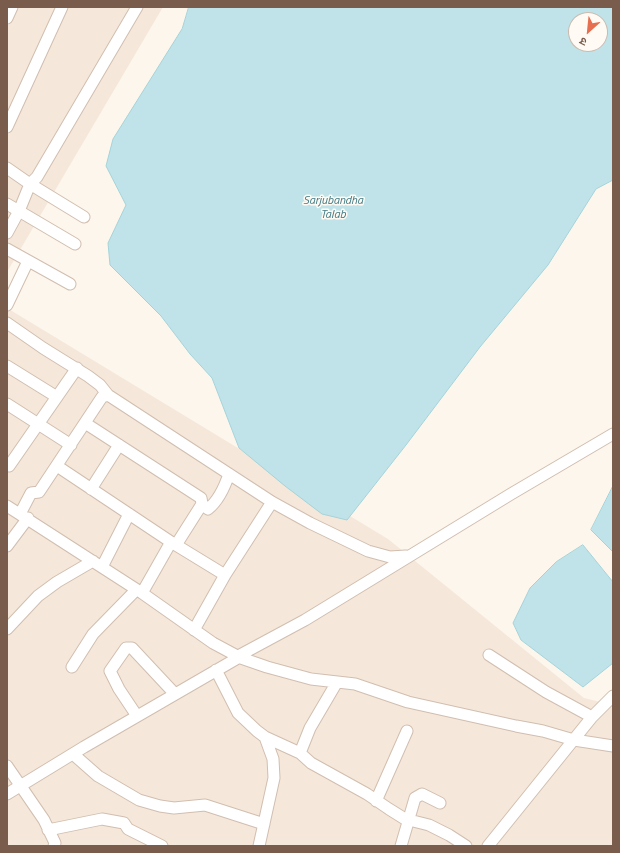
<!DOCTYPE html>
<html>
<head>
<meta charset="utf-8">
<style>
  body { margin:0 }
  #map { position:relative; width:620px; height:853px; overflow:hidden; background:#fdf6ec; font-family:"Titillium Web","Noto Sans Devanagari",sans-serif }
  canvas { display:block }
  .frame { position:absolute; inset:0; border:8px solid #7a5c4d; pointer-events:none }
  .north { position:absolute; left:568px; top:12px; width:40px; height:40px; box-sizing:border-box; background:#fffaf3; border:1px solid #cabbb1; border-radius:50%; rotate:207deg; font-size:11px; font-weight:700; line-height:16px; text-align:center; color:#7a5c4d }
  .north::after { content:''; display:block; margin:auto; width:14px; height:18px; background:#e76f51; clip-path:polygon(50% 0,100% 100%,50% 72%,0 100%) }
</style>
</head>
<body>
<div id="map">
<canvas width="620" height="853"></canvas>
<div class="frame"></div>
<div class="north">उ</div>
</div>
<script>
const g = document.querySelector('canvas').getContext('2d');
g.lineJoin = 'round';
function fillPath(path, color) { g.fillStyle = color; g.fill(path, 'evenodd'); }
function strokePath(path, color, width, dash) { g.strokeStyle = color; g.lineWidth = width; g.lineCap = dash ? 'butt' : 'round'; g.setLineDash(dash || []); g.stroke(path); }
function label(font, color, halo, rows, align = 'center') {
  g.font = font + ' "Titillium Web",sans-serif'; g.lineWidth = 3; g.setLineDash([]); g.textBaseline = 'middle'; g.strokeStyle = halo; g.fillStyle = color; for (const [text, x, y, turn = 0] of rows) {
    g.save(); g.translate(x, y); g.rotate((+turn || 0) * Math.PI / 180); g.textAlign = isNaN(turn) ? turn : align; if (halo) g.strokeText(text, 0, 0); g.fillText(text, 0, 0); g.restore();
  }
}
fillPath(new Path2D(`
  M7 7H163L7 272Z
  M7 308 388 539 584 698 613 705V846H7Z`), '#f5e8da');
const water = new Path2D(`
  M189 7H613V180L596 189 548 265 480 347 406 445 347 520 322 514 285 486 239 448 212 378 190 354 161 316 110 265 108 243 126 205 106 166 113 139 182 29ZM576 20H600V44H576Z
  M613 486V552L591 530Z
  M583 545 613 582V663L583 687 521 640 513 623 530 588 556 562Z`);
fillPath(water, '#bfe3e8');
strokePath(water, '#a5d3da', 1);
const minor = new Path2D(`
  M7 18 12 7
  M7 127 62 7
  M7 168 30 184 84 217
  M7 204 75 244
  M7 233 19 211 30 184 37 177 137 7
  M7 249 70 284
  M7 305 28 261
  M7 323 43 348 88 376 100 385 108 395 272 502 310 523 368 551 390 557 406 556
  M7 366 57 397
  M7 404 71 445
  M85 423 201 498 202 504 176 545
  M9 466 77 368
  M57 466 171 542 225 575
  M91 489 119 445
  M202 504 208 509C218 501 225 486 229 474
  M7 506 142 593 213 643 241 658 267 667 311 679 355 684 408 702 516 726 543 731 574 740 613 746
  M20 514 31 493 39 492 102 397 108 395
  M7 546 28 518
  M102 567 129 514
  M142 593 171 542
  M7 629 38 596 57 582 93 561
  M194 630 225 575 272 502
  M489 655 546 692 592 717
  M72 667 93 634 136 590
  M216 670 238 713 257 731 265 737 300 753 311 763 367 794 389 809 405 819 429 825 449 835 466 846
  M137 716 119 689 110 671 126 648H132L175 694
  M300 753 310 728 337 682
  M73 754 98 776 139 800 160 806 174 808 205 805 264 824
  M7 766 44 820 55 843 54 846
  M7 794 84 747 236 659 240 655 305 620 511 494 613 434
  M376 801 407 731
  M48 830 102 819 124 823 128 829 162 846
  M259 846 274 778 273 759 265 737
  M401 846 415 798 422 794 440 803
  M488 846 592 717 613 696`);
strokePath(minor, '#d1beb0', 13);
strokePath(minor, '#fff', 11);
label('italic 12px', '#437c86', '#fffaf3', [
  ["Sarjubandha",333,201],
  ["Talab",333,215]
]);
</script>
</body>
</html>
